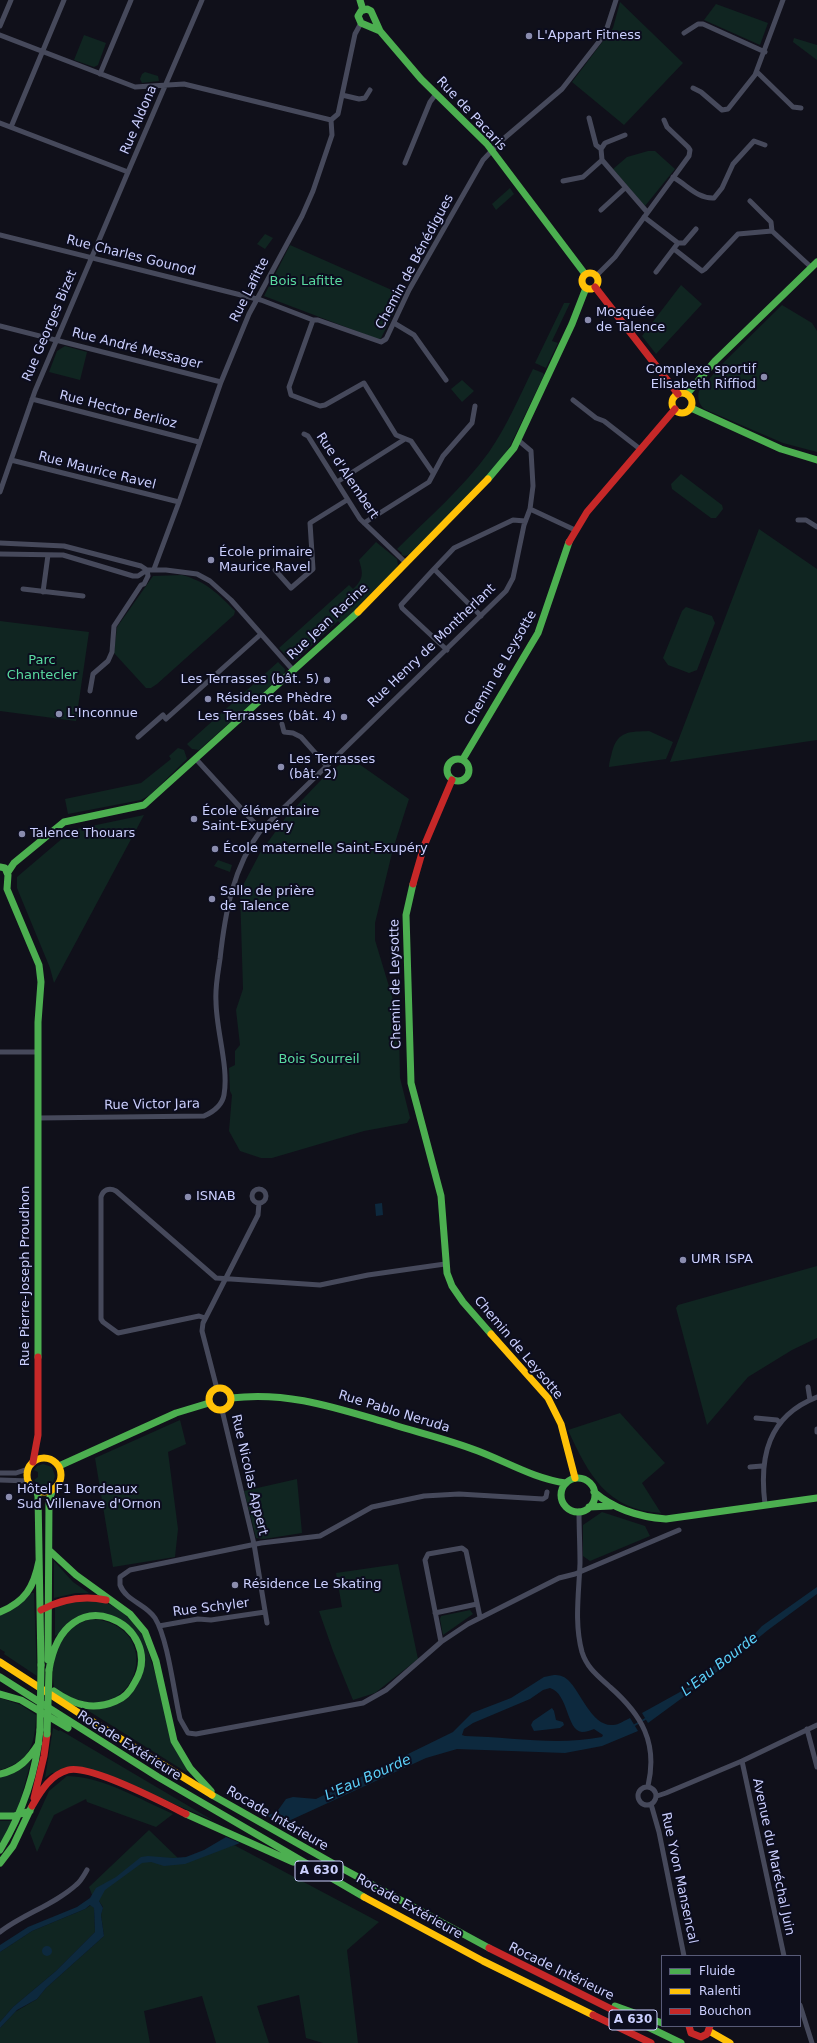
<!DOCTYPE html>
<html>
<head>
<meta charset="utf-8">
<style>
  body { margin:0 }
  #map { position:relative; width:817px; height:2043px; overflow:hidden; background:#10101a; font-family:"DejaVu Sans",sans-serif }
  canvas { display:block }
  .legend { position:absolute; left:661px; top:1955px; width:140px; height:72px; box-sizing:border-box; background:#0c0d1e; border:1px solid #585b78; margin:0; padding:5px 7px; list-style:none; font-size:12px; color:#cbcffe }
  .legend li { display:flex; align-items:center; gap:8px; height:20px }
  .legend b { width:20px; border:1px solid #585b78 }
</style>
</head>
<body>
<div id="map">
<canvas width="817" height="2043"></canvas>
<ul class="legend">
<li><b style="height:5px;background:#4caf50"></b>Fluide</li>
<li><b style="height:5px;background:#ffc107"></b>Ralenti</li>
<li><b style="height:5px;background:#c62828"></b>Bouchon</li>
</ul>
</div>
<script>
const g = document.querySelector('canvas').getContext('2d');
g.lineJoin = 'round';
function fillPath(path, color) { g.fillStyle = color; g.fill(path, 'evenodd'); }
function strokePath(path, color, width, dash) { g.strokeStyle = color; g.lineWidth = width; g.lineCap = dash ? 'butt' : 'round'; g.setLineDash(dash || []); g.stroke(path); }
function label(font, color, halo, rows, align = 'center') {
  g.font = font + ' "DejaVu Sans",sans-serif'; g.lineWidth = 4; g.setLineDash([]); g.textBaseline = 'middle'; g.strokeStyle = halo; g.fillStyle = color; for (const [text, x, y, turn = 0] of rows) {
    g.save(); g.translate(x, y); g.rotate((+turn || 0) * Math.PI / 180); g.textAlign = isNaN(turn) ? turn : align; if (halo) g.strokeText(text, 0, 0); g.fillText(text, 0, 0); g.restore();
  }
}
fillPath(new Path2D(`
  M620 2 683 63 624 125 572 82 613 28Z
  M716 4 768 23 760 45 704 20Z
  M84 35 106 43 98 65 94 67 74 60Z
  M794 38 817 45V60L793 42Z
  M145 72 158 76 159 81 142 83 140 79 142 74Z
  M648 151H655L675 169 645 206 613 169 627 157Z
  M510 188 514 194 496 210 492 204Z
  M265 234 273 238 265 249 257 244Z
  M290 245 403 295 380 340 264 296Z
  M681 285 702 304 656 354 642 336Z
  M564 303H570L552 341 558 343 546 368 535 363Z
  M782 305 812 323 817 331V452L783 443 704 409C699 404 697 398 699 391L722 364Z
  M65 346 87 352 80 380 49 372 57 351Z
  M533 369 543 373 544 375 510 446 500 461 411 554 405 556 401 555 402 553 397 549C428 518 463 488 489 452 507 426 519 397 533 369Z
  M462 380 474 391 462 402 451 389Z
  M681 474 722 505 723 509 716 518H711L672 489 671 484Z
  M759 529 817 569V740L670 762Z
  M376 542 397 559 398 565 395 570 341 624 338 621 295 661 290 660 279 648 349 585 353 589C364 579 363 573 359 560Z
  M182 575C207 582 217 593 235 611L234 615 157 684 151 688H146L114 653 117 627 153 576Z
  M686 607 712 616 715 623 697 670 689 673 668 665 663 658 682 611Z
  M0 621 89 632 76 721 0 711Z
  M278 662 285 669 284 674 199 750 192 749 187 744Z
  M649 731 673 742 666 759 609 767C609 762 611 757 612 752 618 730 630 732 649 731Z
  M178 748 184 750 187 759 150 795 141 800 68 814 65 799 141 783 171 759 169 756Z
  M349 757 409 799 393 849 375 923V940L397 1013 399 1028 400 1078 410 1118 407 1123 364 1131 272 1158H261L240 1151 229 1131 232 1095 230 1091 229 1068 235 1065V1051L240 1045 236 1010 243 989 240 891 260 853 286 817 322 779Z
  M144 815 54 983 50 968 17 888V877L64 837 77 829Z
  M218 860 232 865 230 872 214 866Z
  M817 1266V1338L792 1350 748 1377 707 1425 676 1308 678 1305Z
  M620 1413 665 1463 642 1483 661 1513C607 1510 588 1474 568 1430Z
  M180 1420 186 1444 168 1452 178 1529 175 1557 113 1567 95 1458Z
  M43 1464 52 1467 55 1476 53 1482 44 1487 38 1485 34 1480 38 1477V1472L34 1470 37 1466Z
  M297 1479 302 1533 264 1539 256 1538 244 1491Z
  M602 1512 645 1526 650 1536 590 1561 583 1556V1525Z
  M54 1561 73 1582 89 1593H76L54 1598Z
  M398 1564 418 1659 375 1693 353 1700 333 1651 319 1611 342 1607 336 1573Z
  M32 1593H34L37 1676 4 1654 5 1652 0 1649V1615Z
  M70 1601C80 1601 92 1600 102 1602 119 1605 134 1623 143 1636L187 1771 186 1772 87 1710 135 1688 139 1640 99 1613 55 1636V1605Z
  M470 1610 473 1614 443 1635 440 1619 441 1616Z
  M91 1619C160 1623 144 1711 86 1702 74 1701 64 1693 54 1687 50 1654 56 1629 91 1619Z
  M0 1698 21 1705 36 1715C35 1744 31 1761 0 1770Z
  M53 1728 59 1731 60 1730 214 1821 94 1770 52 1773 45 1778Z
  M31 1761 17 1813H0V1777Z
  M67 1776C104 1777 139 1799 173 1814L156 1827 87 1802 86 1799 54 1815 37 1852 30 1833 49 1791Z
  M0 1821H14L0 1844Z
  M149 1830 182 1862 234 1845 379 1922 347 1950 358 2043H323L306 2038 299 1995 257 2006 269 2043H216L202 1996 144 2011 150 2043H0V2028L15 2012 37 1999 46 1988 104 1936 101 1915 103 1907 99 1901 94 1900 89 1887Z
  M91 1905 94 1908 95 1932 56 1971 13 2007 0 2022V1952L32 1931 85 1909Z`), '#102521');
fillPath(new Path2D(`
  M382 1203 383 1215 376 1216 375 1204Z
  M817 1587V1594L768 1630 708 1679 648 1723 642 1713 689 1687 728 1654 749 1640 762 1626Z
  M554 1675C559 1675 564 1676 568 1680 581 1692 592 1727 613 1725 619 1725 625 1720 630 1718L638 1731 602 1746 565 1753 457 1749 426 1758 282 1824 266 1815 276 1813 286 1799 293 1797 316 1799 453 1732 472 1713 511 1698 544 1677ZM550 1688C569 1694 566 1730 582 1732 586 1732 591 1730 594 1729L603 1735 602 1737C556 1746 511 1737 465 1736L462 1735 464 1729 473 1723 530 1699 543 1690Z
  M552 1708 554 1711 556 1720 563 1722 564 1725 560 1728 534 1731 531 1725 533 1721Z
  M226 1837 240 1843 185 1864 164 1866 151 1862 142 1863 105 1890 99 1901 103 1908 101 1915 104 1936 46 1988 37 1999 17 2010 0 2028V2022L13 2007 56 1971 95 1932 94 1908 90 1905 85 1909 32 1931 0 1952V1945L28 1927 77 1907 90 1898 96 1888 116 1877 141 1857 148 1856 173 1858 186 1857 204 1850Z
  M42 1951a5 5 0 1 1 10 0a5 5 0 1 1-10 0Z`), '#0d293e');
strokePath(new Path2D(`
  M633 1726 647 1718`), '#0d293e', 2);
strokePath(new Path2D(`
  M0 26 11 0
  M684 33 698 24H703L765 52
  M0 35 135 87 184 84 331 120
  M757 72 793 107 801 108
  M100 74 131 0
  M693 88 701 92 722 110 728 109 755 75 783 0
  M342 95 359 99 365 98 370 90
  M589 118 596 145 601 149
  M331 120 338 114 355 34 361 23
  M0 123 128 172 202 0
  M11 127 64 0
  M625 135 605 143 601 149 602 160 647 212
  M405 163 430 102 436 94
  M673 177C687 185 698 199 714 198L722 188 733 164 754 141 765 145
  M563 181 583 177 602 160
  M750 201 771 222 772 231
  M601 210 625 188
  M644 217 678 243
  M0 235 261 300 313 320H318L381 342 386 339 409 290 483 160 501 141 562 89 605 34 616 0
  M678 243H684L696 229
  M674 249 702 271 705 269 738 234 772 231 812 268
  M656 272 678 243
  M596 276 615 257 689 156 690 150 688 147 667 127 664 120
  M313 320 289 387 291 395 320 406 325 405 364 383 396 435 411 441 433 473
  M394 323 414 335 446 380
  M0 326 221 382
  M32 399 199 442
  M573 400 596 418 604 421 640 449
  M304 434 308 436 360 519 406 563
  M11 460 179 502
  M337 482 405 439
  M0 492 35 391 128 172
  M530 509 575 530
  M798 520H806L817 527
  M364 523 429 482 443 456 472 423 475 406
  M0 543 64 546 141 566 147 570
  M0 554 63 555 133 576H138L147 570H166L197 574 210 581 231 600 293 670
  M154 569 179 502 221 382 249 314 302 216 313 191 332 135 331 120
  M434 569 454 548 513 520 525 521
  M275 570 291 588 313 569 310 523 347 500
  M23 589 83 596
  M43 592 48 555
  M447 650 402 608 401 605 434 569 481 616
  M90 691 93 674 108 661 112 652 114 626 141 585 144 584 148 576 147 570
  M282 724 284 732 293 733 301 737 326 765
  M138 737 163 715 166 719 261 634
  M195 758 261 830
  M0 1052H38
  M38 1118 204 1116C213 1112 222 1106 224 1095 229 1067 216 1030 216 1001 215 987 218 973 220 959 225 913 233 867 261 830L506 591 513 578 524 525 530 509 533 486 531 451 518 440
  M252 1196a7 7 0 1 1 14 0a7 7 0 1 1-14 0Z
  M205 1318 199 1316 118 1333 103 1322 101 1319V1197C103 1190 109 1187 116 1191L216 1278 320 1285 368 1275 445 1264
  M808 1387 810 1400
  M217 1389 202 1331 203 1323 258 1215 259 1203
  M222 1410 254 1544 267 1623
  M756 1418 777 1420 780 1423
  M817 1429V1432
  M750 1467 762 1466
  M0 1473H16L28 1469
  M0 1480 29 1481
  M547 1492 546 1497 543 1499 459 1494 424 1496 372 1507 320 1536 261 1543 130 1570 120 1577V1585C126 1601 146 1604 155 1618 168 1639 174 1693 180 1719L188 1733 196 1734 363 1703 386 1690 441 1642 468 1624 559 1578 575 1574 679 1530
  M765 1504C759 1457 768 1416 817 1397
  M579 1511C579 1529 580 1546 580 1563 579 1592 574 1623 582 1652 587 1668 598 1676 610 1687 642 1715 658 1743 648 1786
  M435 1613 477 1604
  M159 1626 198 1619 211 1620 265 1612
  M441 1642 425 1560 428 1554 462 1548 466 1551 480 1617
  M807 1729 817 1767
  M742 1761 784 1956
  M638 1796a9 9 0 1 1 18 0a9 9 0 1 1-18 0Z
  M657 1796 666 1793 742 1761 817 1725
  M651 1804 659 1832 684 1956
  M0 1932C23 1914 54 1905 76 1885 81 1881 84 1875 87 1870
  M800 2005 812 2043`), '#46495b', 5);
strokePath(new Path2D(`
  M360 0 363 10
  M380 31 361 23 358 16 361 11 367 9 371 11 380 31 421 79 487 144 585 274
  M687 394 715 361 817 262
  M691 408 781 449 817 460
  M488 479 514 448 572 324 586 288
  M447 770a11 11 0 1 1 22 0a11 11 0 1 1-22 0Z
  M463 759 538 633 569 542
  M0 867 5 868 8 875 7 889 39 965 41 982 38 1022V1357
  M8 872 14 863 64 822 144 805 358 612
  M413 884 406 915 411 1083 441 1196 447 1273 452 1286 463 1302 491 1334
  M231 1398C289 1391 336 1408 391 1424 420 1433 450 1440 478 1451 507 1462 535 1479 566 1483
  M59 1466 176 1413 209 1403
  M561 1495a17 17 0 1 1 34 0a17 17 0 1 1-34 0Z
  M36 1489 38 1496 41 1665
  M594 1492C615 1510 639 1517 666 1519L817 1498
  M589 1507 611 1506
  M50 1551 76 1575 130 1614 145 1632 156 1661 174 1741 190 1768 211 1791
  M0 1612C25 1602 34 1587 39 1561
  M48 1660 49 1500 53 1489
  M49 1670C65 1572 168 1626 135 1682 131 1690 124 1698 116 1701 93 1711 74 1705 54 1691
  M0 1677 158 1777 364 1897
  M0 1694 21 1700 68 1728
  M0 1774C19 1770 29 1759 39 1743
  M212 1795 334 1864 489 1948
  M186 1814 293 1862
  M0 1816H14L30 1811
  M0 1850C23 1812 36 1774 40 1730
  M0 1863 13 1846 31 1808
  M615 2006 662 2023
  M623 2015 681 2043`), '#4caf50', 7);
strokePath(new Path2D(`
  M582 281a8 8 0 1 1 16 0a8 8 0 1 1-16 0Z
  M672 403a10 10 0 1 1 20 0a10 10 0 1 1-20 0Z
  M358 612 488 479
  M491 1334 548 1398 561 1424 575 1478
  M209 1399a11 11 0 1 1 22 0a11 11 0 1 1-22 0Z
  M27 1475a17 17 0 1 1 34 0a17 17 0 1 1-34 0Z
  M0 1662 82 1715 212 1795
  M364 1897 483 1961 593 2015
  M709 2031 730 2043`), '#ffc107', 7);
strokePath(new Path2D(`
  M595 287 678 394
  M569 542 587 512 675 409
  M413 884 424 846 452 780
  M33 1462 38 1435V1357
  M41 1610C62 1599 82 1595 106 1600
  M34 1798 44 1756 47 1734
  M32 1806C41 1791 50 1775 68 1770 90 1764 164 1803 186 1814
  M489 1948 623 2015
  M593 2015 651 2043
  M689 2026 691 2033 701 2037 707 2034 710 2026`), '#c62828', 7);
strokePath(new Path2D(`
  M40 1730 41 1665
  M47 1734 49 1670`), '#4caf50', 7);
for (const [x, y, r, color] of [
  [529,36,4,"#8a8cae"],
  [588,320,4,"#8a8cae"],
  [764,377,4,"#8a8cae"],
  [211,560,4,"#8a8cae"],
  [327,680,4,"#8a8cae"],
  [208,699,4,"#8a8cae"],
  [59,714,4,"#8a8cae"],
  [344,717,4,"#8a8cae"],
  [281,767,4,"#8a8cae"],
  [194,819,4,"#8a8cae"],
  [22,834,4,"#8a8cae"],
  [215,849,4,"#8a8cae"],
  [212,899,4,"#8a8cae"],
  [188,1197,4,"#8a8cae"],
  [683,1260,4,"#8a8cae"],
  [9,1497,4,"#8a8cae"],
  [235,1585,4,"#8a8cae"]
]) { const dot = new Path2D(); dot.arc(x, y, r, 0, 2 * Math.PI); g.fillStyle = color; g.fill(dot); strokePath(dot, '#0c0d1e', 1.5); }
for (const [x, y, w] of [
  [319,1871,48],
  [633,2020,48]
]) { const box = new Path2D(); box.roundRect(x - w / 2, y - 10, w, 20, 3); g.fillStyle = '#0c0d1e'; g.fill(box); strokePath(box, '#cbcffe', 1); }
label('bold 12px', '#cbcffe', null, [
  ["A 630",319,1871],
  ["A 630",633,2020]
]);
label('13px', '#cbcffe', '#0c0d1e', [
  ["L'Appart Fitness",537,36],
  ["Mosquée",596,313],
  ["de Talence",596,328],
  ["Complexe sportif",756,370,"right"],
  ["Elisabeth Riffiod",756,385,"right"],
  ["École primaire",219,553],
  ["Maurice Ravel",219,568],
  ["Les Terrasses (bât. 5)",319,680,"right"],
  ["Résidence Phèdre",216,699],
  ["L'Inconnue",67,714],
  ["Les Terrasses (bât. 4)",336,717,"right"],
  ["Les Terrasses",289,760],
  ["(bât. 2)",289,775],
  ["École élémentaire",202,812],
  ["Saint-Exupéry",202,827],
  ["Talence Thouars",30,834],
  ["École maternelle Saint-Exupéry",223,849],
  ["Salle de prière",220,892],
  ["de Talence",220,907],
  ["ISNAB",196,1197],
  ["UMR ISPA",691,1260],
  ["Hôtel F1 Bordeaux",17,1490],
  ["Sud Villenave d'Ornon",17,1505],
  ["Résidence Le Skating",243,1585]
], 'left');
label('13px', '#cbcffe', '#0c0d1e', [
  ["Rue de Pacaris",471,114,47],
  ["Rue Aldona",139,120,-67],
  ["Rue Charles Gounod",131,256,14],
  ["Chemin de Bénédigues",415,262,-62],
  ["Rue Lafitte",250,290,-63],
  ["Rue Georges Bizet",50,326,-67],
  ["Rue André Messager",137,349,14],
  ["Rue Hector Berlioz",118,410,14],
  ["Rue Maurice Ravel",97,471,14],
  ["Rue d'Alembert",347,476,56],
  ["Rue Jean Racine",328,622,-43],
  ["Rue Henry de Montherlant",432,646,-44],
  ["Chemin de Leysotte",501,668,-60],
  ["Chemin de Leysotte",396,984,-91],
  ["Rue Victor Jara",152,1105,-1],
  ["Rue Pierre-Joseph Proudhon",26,1276,-90],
  ["Chemin de Leysotte",518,1348,50],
  ["Rue Pablo Neruda",394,1412,17],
  ["Rue Nicolas Appert",249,1475,77],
  ["Rue Schyler",211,1608,-7],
  ["Rocade Extérieure",129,1746,32],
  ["Rocade Intérieure",277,1819,30],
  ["Avenue du Maréchal Juin",773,1857,78],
  ["Rue Yvon Mansencal",679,1878,78],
  ["Rocade Extérieure",409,1907,29],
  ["Rocade Intérieure",561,1972,26]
]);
label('13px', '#59dba0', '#0c0d1e', [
  ["Bois Lafitte",306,282],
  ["Parc",42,661],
  ["Chantecler",42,676],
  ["Bois Sourreil",319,1060]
]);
label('italic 14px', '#5cd2fb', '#0c0d1e', [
  ["L'Eau Bourde",720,1665,-38],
  ["L'Eau Bourde",368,1778,-24]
]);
</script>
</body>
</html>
